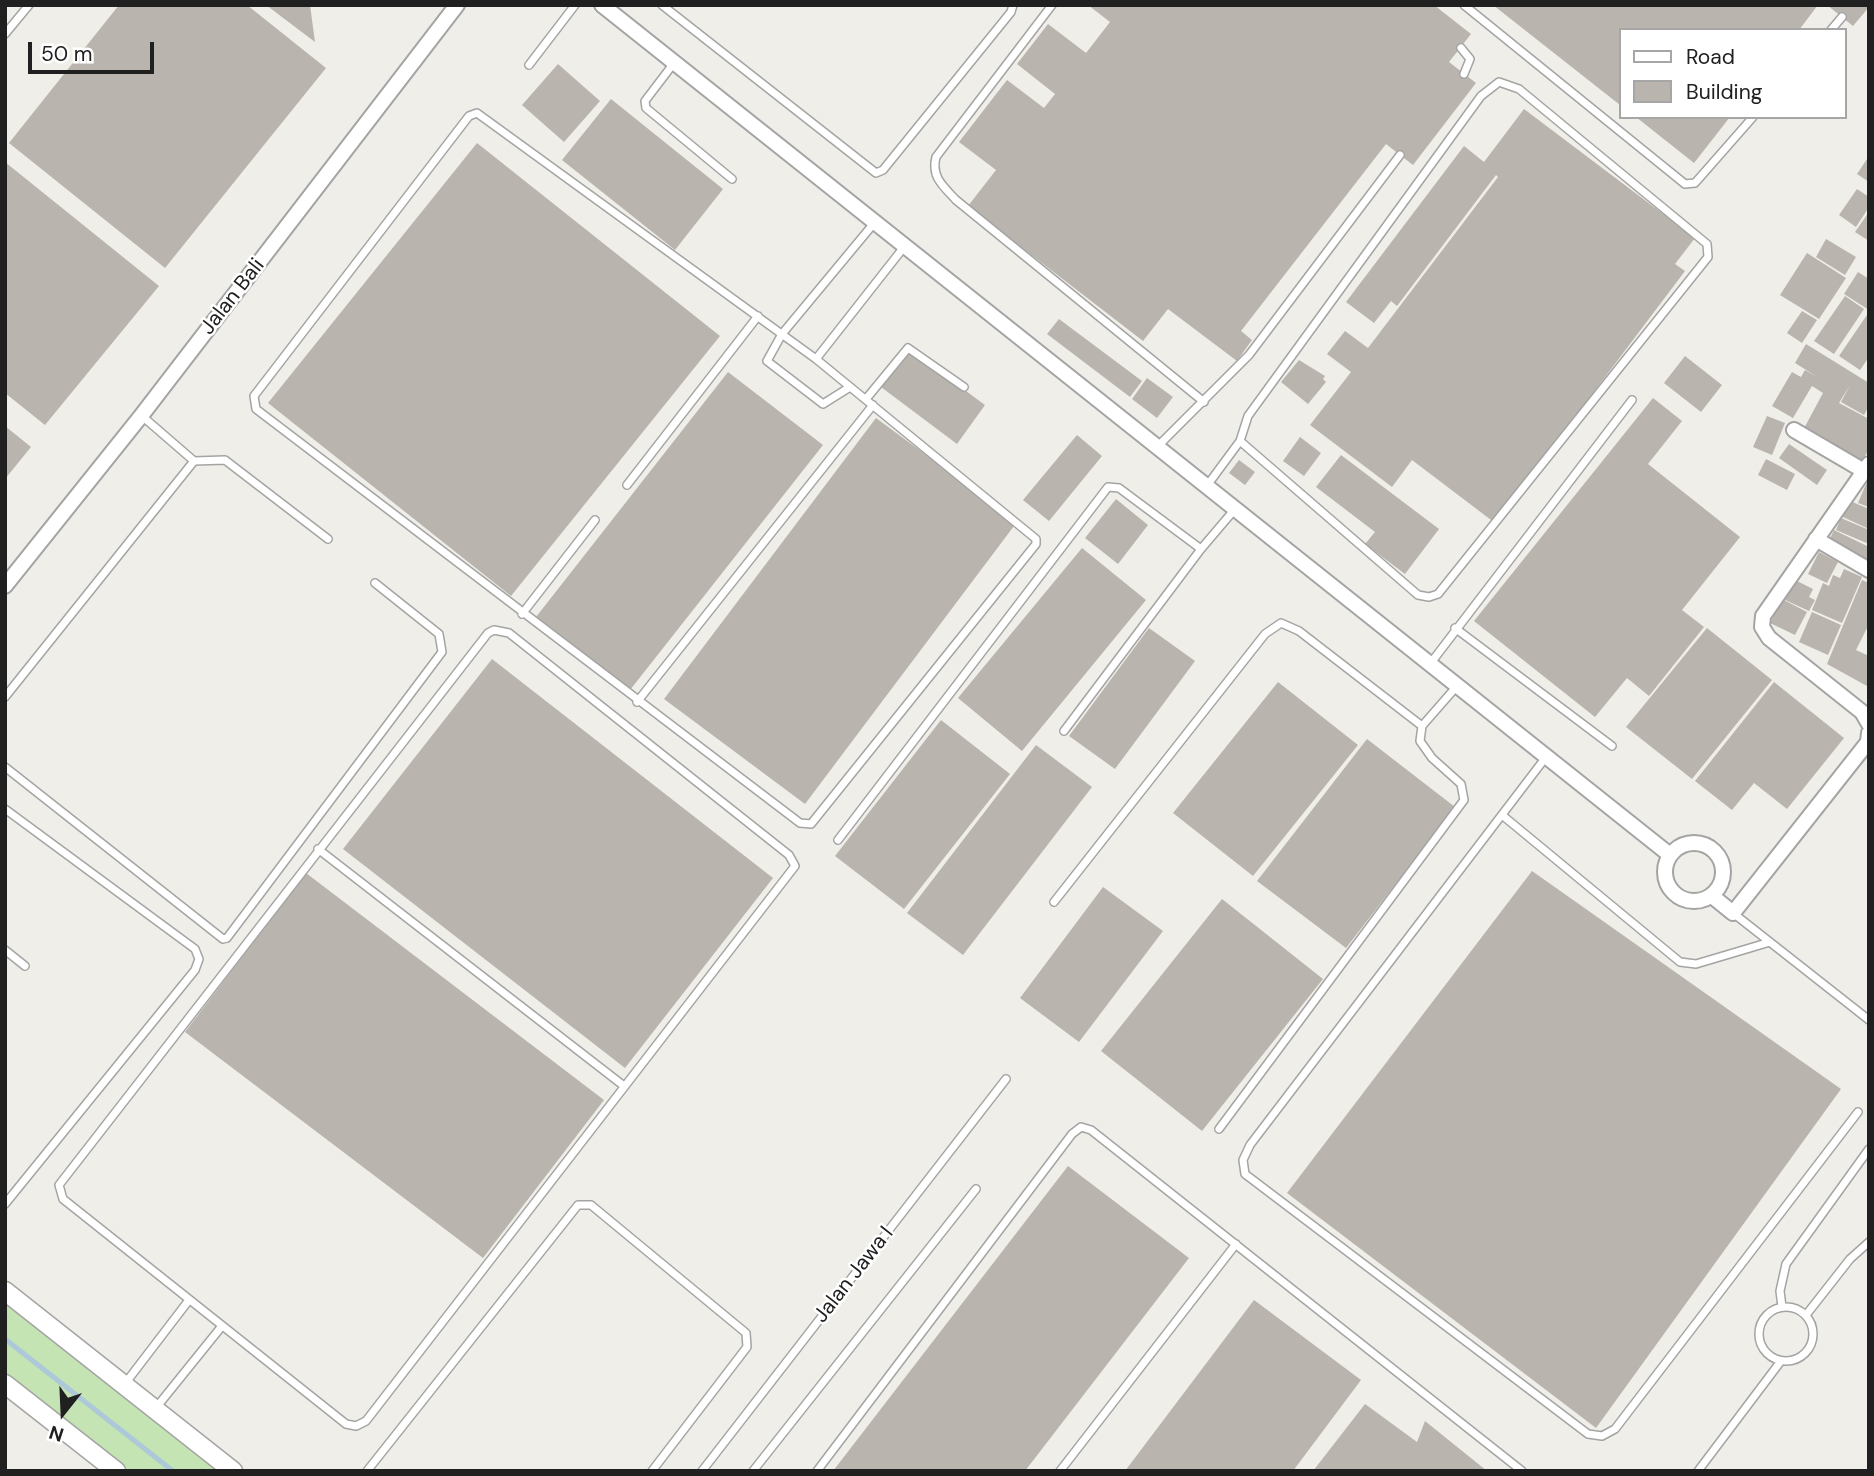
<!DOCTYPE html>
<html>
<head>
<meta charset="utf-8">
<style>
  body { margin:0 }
  #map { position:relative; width:1874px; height:1476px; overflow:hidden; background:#f0eee8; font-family:"DM Sans",sans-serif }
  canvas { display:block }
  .frame { position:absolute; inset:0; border:7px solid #202020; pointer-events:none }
  .legend { position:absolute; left:1619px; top:28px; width:228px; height:91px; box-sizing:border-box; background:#fff; border:2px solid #a6a6a6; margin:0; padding:9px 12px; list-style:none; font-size:21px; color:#202020 }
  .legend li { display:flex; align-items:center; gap:14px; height:35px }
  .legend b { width:35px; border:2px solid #a6a6a6 }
  .north { position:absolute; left:28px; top:1378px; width:70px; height:70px; -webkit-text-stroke:5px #fff; paint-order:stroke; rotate:198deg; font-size:19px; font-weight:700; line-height:28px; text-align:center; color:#202020 }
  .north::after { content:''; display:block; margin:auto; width:24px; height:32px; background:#202020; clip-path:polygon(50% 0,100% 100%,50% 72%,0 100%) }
  .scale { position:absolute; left:28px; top:42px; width:126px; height:32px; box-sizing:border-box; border:4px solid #202020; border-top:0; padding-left:9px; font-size:21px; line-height:24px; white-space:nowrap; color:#202020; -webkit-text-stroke:5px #fff; paint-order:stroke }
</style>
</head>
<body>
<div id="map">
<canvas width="1874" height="1476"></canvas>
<div class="frame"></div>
<ul class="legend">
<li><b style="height:9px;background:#fff"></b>Road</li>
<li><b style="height:19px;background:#b9b4ad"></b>Building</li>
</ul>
<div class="north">N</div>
<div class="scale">50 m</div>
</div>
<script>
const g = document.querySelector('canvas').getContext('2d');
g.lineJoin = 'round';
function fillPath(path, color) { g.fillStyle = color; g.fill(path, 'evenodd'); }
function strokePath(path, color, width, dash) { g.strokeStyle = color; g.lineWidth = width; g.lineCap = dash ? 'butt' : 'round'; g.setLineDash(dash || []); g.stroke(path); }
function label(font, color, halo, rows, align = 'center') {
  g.font = font + ' "DM Sans",sans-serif'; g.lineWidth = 5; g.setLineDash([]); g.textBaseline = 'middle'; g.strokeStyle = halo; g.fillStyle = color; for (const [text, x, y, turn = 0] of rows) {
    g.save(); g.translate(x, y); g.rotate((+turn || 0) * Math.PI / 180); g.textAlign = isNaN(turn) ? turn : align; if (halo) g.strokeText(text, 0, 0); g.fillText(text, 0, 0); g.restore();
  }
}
fillPath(new Path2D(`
  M5 1291 233 1471H116L5 1383Z`), '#c4e5b3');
strokePath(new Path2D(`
  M5 1339 173 1471`), '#adc8d9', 5);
fillPath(new Path2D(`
  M119 5H247L326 68 165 268 9 143Z
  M266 5H310L315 42Z
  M1088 5H1434L1471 34 1449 62 1476 83 1413 165 1386 144 1241 331 1252 340 1237 361 1168 309 1143 341 968 206 996 170 959 142 1007 80 1044 108 1055 94 1017 64 1048 24 1086 53 1110 22Z
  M1493 5H1818L1799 30H1620V105Z
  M1827 5H1869V7L1853 26Z
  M558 64 600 101 564 142 522 105Z
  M611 99 723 189 675 250 562 160Z
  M1524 109 1695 238 1675 264 1685 271 1495 523 1412 460 1392 487 1310 425 1351 372 1327 354 1345 331 1368 348 1498 177 1496 175 1397 306 1391 301 1374 323 1346 302 1464 146 1484 162Z
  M1636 117H1730L1694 163Z
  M477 143 720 336 511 596 268 403Z
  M1869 156V182L1857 174Z
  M5 162 159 286 45 425 5 393Z
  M1857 189 1869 197V207L1856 227 1839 215Z
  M1869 212V241L1855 232Z
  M1826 239 1856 257 1845 275 1816 257Z
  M1807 253 1846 278 1819 319 1780 295Z
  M1858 272 1869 279V310L1844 294Z
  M1845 296 1864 309 1834 354 1814 341Z
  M1802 311 1817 320 1802 343 1787 333Z
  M1869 312V357L1860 370 1839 356Z
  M1059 319 1142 381 1130 397 1047 334Z
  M1806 344 1869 383V406L1864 415 1841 402 1850 385 1839 403 1869 419V449L1860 465 1802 432 1823 393 1812 386 1793 418 1772 406 1792 372 1801 377 1805 370 1819 378 1795 363Z
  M909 349 985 405 957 444 881 387Z
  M1685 356 1722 385 1701 412 1664 383Z
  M1299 360 1325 376 1323 379 1326 382 1308 404 1281 382Z
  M728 372 823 445 630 690 536 617Z
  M1147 378 1173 397 1157 418 1132 399Z
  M1653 398 1682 421 1648 464 1740 537 1682 610 1704 627 1649 696 1627 678 1595 717 1474 621Z
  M1767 416 1785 423 1772 455 1753 447Z
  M876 418 1017 522 805 804 664 699Z
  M5 426 31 447 5 479Z
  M1077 435 1102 456 1049 521 1023 500Z
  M1300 437 1321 453 1304 476 1283 461Z
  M1789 444 1827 470 1817 485 1779 458Z
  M1341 455 1439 529 1405 574 1365 544 1375 532 1316 487Z
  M1766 459 1795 474 1787 490 1758 475Z
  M1239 460 1255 472 1245 485 1229 473Z
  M1869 477V507L1858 503Z
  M1116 499 1148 525 1118 564 1085 538Z
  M1850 501 1869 509V529L1843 517Z
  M1841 518 1869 530V544L1836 530Z
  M1834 530 1869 547V565L1827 545Z
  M1082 548 1146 600 1022 751 958 698Z
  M1819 552 1838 562 1827 583 1808 574Z
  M1844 569 1862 577 1842 623 1812 610 1823 583 1829 586 1833 575 1840 578Z
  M1793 579 1813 589 1809 597 1815 600 1809 611 1783 599Z
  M1862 580 1869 583V624L1856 650 1869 656 1867 686 1827 664Z
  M1782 599 1807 612 1795 635 1770 623Z
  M1812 612 1841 625 1828 655 1799 642Z
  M1149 628 1195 661 1115 769 1069 736Z
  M1707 628 1772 680 1692 779 1626 727Z
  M492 659 773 878 625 1068 343 849Z
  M1278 682 1358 745 1253 876 1173 813Z
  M1774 682 1844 738 1787 809 1754 783 1732 810 1695 781Z
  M941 720 1010 774 904 909 835 856Z
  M1367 739 1455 807 1346 948 1257 881Z
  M1036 745 1092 787 963 955 907 913Z
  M1532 871 1841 1089 1596 1428 1287 1193Z
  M306 873 604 1100 483 1258 185 1032Z
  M1103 887 1163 931 1079 1042 1020 998Z
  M1222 899 1323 979 1202 1131 1101 1051Z
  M1068 1166 1189 1258 1025 1471H833Z
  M1254 1300 1361 1380 1293 1471H1125Z
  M1365 1404 1417 1442 1425 1421 1487 1471H1313Z`), '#b9b4ad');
const service = new Path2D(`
  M662 5 876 173 883 170 1011 12 1013 5
  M1052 5 936 157C931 177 943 186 956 200L1204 402
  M1464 5 1685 184 1695 183 1753 117
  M1831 30 1842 17
  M5 34 29 5
  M1461 48 1470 59 1464 74
  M674 63 645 101 646 108 732 179
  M529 65 575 5
  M477 113 816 359 1036 539V544L811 824 800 823 256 409 254 396 469 116Z
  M816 359 904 247
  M850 387 823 404 767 361 782 334 875 222
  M866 399 908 348 964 387
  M142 416 194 461
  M1157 447 1249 355 1400 155
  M627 485 758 316
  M1206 487 1240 441 1248 416 1481 96 1499 82 1519 89 1707 244 1708 257 1438 594 1429 597 1418 595 1240 441
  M522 614 595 520
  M1455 628 1612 746
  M494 630 509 633 789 855 795 866 366 1421 356 1426 346 1424 63 1199 59 1185 488 633Z
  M1430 664 1632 400
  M5 697 194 461 225 460 328 539
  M637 702 873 405
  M1064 731 1201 549 1235 509
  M1546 757 1250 1145 1243 1160 1245 1174 1588 1434 1602 1436 1615 1429 1858 1112
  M5 767 223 939 227 938 442 652 439 634 375 583
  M5 809 195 949 199 959 195 970 5 1204
  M1502 815 1680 962 1696 964 1770 942
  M838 840 1108 487 1119 488 1201 549
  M318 849 624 1086
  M1054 902 1265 634 1281 623 1299 631 1422 726 1457 686
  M1733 913 1869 1020
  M5 950 25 966
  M1219 1129 1464 800 1461 784 1432 758 1420 741 1422 726
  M1759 1334a27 27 0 1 1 54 0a27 27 0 1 1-54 0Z
  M1782 1307 1780 1291 1786 1264 1869 1149
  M1806 1315 1850 1259 1869 1242
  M124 1385 189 1300
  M155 1409 222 1326
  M367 1471 578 1205H591L746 1333 747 1347 652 1471
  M702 1471 1006 1079
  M753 1471 976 1189
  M817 1471 1072 1134 1081 1127 1091 1130 1522 1471
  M1060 1471 1236 1244
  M1698 1471 1781 1361`);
const minor = new Path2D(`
  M602 5 1670 855
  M1794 430 1864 471
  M1869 464 1763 616 1762 627 1769 638 1862 712 1869 724
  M1816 539 1869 570
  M5 586 141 416 457 5
  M1665 872a29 29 0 1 1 58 0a29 29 0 1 1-58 0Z
  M1712 896 1733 913 1868 742 1869 733`);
const tertiary = new Path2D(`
  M5 1291 233 1471
  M5 1384 116 1471`);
strokePath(service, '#a4a4a4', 10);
strokePath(minor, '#a4a4a4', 18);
strokePath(tertiary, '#a4a4a4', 21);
strokePath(service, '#fff', 7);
strokePath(minor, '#fff', 14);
strokePath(tertiary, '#fff', 18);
label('21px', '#202020', '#fff', [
  ["Jalan Bali",233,297,-52],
  ["Jalan Jawa I",854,1275,-52]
]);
</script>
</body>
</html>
